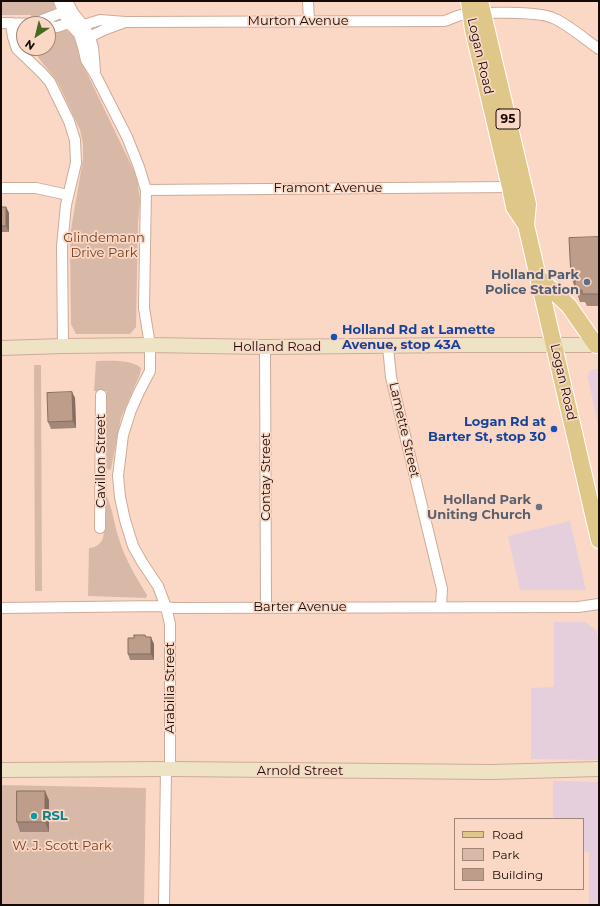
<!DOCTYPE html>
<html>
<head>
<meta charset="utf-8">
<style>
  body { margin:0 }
  #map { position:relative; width:600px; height:906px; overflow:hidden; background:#fbd8c5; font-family:Montserrat,sans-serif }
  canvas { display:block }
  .frame { position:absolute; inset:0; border:2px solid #150a05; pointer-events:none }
  .legend { position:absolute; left:454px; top:818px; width:130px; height:72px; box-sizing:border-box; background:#fbd8c5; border:1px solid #9f8678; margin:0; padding:5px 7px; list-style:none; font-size:12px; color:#150a05 }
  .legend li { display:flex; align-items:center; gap:8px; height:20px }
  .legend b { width:20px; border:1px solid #9f8678 }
  .north { position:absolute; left:16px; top:16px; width:40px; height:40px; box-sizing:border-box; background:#fbd8c5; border:1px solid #9f8678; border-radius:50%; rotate:215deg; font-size:11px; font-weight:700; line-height:16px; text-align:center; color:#150a05 }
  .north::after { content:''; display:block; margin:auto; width:14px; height:18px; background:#486920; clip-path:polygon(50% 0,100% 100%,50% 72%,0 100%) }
</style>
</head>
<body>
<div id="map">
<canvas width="600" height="906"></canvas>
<div class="frame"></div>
<ul class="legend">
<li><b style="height:5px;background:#dec788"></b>Road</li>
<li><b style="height:11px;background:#d8b9a8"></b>Park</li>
<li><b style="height:11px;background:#be9d8b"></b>Building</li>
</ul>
<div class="north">N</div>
</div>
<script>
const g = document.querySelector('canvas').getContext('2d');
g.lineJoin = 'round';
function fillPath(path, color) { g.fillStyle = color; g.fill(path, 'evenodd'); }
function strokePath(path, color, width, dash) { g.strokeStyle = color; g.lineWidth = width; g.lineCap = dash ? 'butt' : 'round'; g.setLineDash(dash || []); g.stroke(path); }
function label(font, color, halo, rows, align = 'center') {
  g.font = font + ' Montserrat,sans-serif'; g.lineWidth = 3.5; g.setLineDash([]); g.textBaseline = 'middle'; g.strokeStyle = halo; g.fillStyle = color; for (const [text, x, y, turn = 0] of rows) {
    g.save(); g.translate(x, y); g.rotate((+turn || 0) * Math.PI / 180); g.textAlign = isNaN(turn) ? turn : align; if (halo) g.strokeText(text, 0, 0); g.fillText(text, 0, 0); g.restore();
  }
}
fillPath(new Path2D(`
  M594 369H599V430L588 378 589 372Z
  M570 521 586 590H520L508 536Z
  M554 622H585L596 630 599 644V760L531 759V688L554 687Z
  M553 781 599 782V905H589V852L583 851V819H553Z`), '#e5cfdd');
fillPath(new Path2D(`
  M1 1H54V6L66 30 72 33 75 35 84 67 137 177 140 201 138 223 136 327 130 334H76L71 324 70 247 71 229 83 159V144L80 130 60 87 54 77 40 60 34 50V48H48V24H33L31 15H1Z
  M96 361C109 361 131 359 141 368L140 374 121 418 111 469 110 470 107 469V391H94Z
  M34 365H41L42 591H35Z
  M102 494 106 495C113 508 114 525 119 539 125 559 136 577 147 595L146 598 88 596 89 548C95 548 101 544 103 538 106 529 103 503 102 494Z
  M1 785 146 788 144 905H1Z`), '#d8b9a8');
const street = new Path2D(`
  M59 1 67 21 79 34 83 47 86 60 95 74 127 137 139 167 146 190 144 308 150 345V371L139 392 131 410 123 435 118 476 120 497 125 520 133 546 142 562 158 586 166 607 170 624V769
  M67 1 74 14 84 26 90 38 93 47 95 71
  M308 1 309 21
  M125 22 106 29 89 37 79 34 84 25 100 20 125 22 444 21C450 20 455 16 461 15 478 12 538 11 553 18 566 23 586 40 599 49
  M1 23 39 24
  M11 23 13 37 17 49 42 73 50 82 69 121 75 140 76 163 66 205 62 246 63 346
  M35 23 63 12 75 15 69 23 57 27 48 26
  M1 188H36L68 195
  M146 190 510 187
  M265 347 266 607
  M388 347 391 377 442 589 441 606
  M100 528 101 395
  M1 608 160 606 173 608 578 607 599 604
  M164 905 166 769`);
const secondary = new Path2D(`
  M1 348 63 346 150 345 265 347 458 345H599
  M1 770 170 769 492 772 599 769`);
const primary = new Path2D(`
  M469 1 473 30 510 187 514 207 526 225 599 540
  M480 1 528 204 526 225
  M538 277 569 306 596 345`);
strokePath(street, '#cdab99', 12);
strokePath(secondary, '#cdab99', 16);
strokePath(primary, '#fff', 18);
strokePath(street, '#fff', 10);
strokePath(secondary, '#eee3c4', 14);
strokePath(primary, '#dec788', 16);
fillPath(new Path2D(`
  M1 207H6L9 213V232H1Z
  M599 237V306H587L585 302H580L571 277Z
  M72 392 75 398 76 428 51 429 48 422Z
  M145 635 146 637 154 644V660H130L128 654 134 638Z
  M49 800V832H20L17 822Z`), '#a38778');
fillPath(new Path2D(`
  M6 207 9 213V232L6 226Z
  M72 392 75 398 76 428 73 421Z
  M151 637 154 644V660L151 654Z
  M45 791 49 800V832L45 822Z`), '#856e61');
const building = new Path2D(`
  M1 207H6V226H1Z
  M599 237V294H582V290H575V277H571L569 238Z
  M72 392 73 421 48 422 47 393Z
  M134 635H145L146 637H151V654H128V638H134Z
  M17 791H45V822H17Z`);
fillPath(building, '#be9d8b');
strokePath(building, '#856e61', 1);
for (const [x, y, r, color] of [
  [587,282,4,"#5c6f8a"],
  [334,337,4,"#1a4fb4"],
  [554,429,4,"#1a4fb4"],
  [539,507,4,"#6b7280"],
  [34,816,4,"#0f9aa8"]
]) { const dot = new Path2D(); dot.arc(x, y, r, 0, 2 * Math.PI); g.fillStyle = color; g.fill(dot); strokePath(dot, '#fbd8c5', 1.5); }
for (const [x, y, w] of [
  [508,119,24]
]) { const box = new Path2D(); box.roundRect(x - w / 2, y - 10, w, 20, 3); g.fillStyle = '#fbd8c5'; g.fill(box); strokePath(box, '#150a05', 1); }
label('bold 12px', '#150a05', null, [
  ["95",508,119]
]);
label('13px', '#150a05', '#fbd8c5', [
  ["Murton Avenue",298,21],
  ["Logan Road",480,56,77],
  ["Framont Avenue",328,188],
  ["Holland Road",277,347],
  ["Logan Road",563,382,77],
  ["Lamette Street",404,430,77],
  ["Cavillon Street",101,461,-90],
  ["Contay Street",266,477,-90],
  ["Barter Avenue",300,607],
  ["Arabilia Street",170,688,-90],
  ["Arnold Street",300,771]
]);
label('13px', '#77401e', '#fbd8c5', [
  ["Glindemann",104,238],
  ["Drive Park",104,253],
  ["W. J. Scott Park",62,846]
]);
label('bold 13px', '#4e5e75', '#fbd8c5', [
  ["Holland Park",579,275],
  ["Police Station",579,290]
], 'right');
label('bold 13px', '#164399', '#fbd8c5', [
  ["Holland Rd at Lamette",342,330],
  ["Avenue, stop 43A",342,345],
  ["Logan Rd at",546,422,"right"],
  ["Barter St, stop 30",546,437,"right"]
], 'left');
label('bold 13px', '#5b616d', '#fbd8c5', [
  ["Holland Park",531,500],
  ["Uniting Church",531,515]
], 'right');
label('bold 13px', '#0d838f', '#fbd8c5', [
  ["RSL",42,816]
], 'left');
</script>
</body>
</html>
